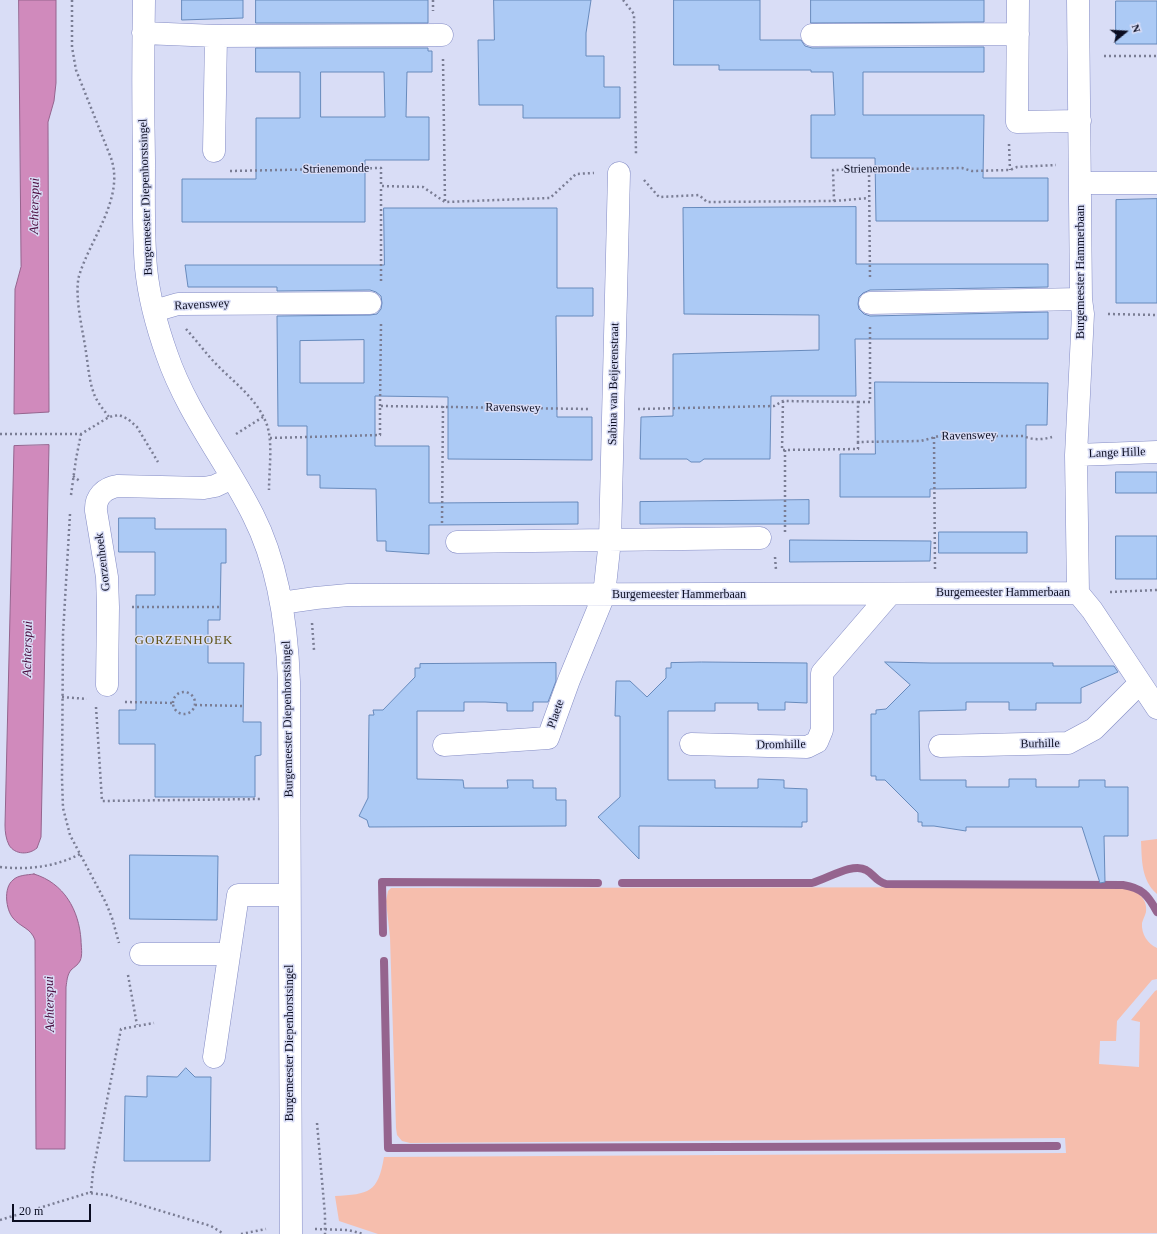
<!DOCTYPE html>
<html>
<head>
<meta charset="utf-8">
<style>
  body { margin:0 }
  #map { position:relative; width:1157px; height:1234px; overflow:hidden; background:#d9ddf6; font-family:"Times New Roman",serif }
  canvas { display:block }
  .north { position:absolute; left:1105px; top:12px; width:40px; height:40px; -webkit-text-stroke:3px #d9ddf6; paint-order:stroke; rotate:72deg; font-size:11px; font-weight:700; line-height:16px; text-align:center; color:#0b0d21 }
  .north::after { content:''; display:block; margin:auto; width:14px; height:18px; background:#0b0d21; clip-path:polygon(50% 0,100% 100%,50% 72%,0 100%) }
  .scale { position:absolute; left:12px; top:1204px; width:79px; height:18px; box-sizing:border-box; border:2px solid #0b0d21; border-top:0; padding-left:5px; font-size:12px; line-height:14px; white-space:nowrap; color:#0b0d21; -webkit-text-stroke:3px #d9ddf6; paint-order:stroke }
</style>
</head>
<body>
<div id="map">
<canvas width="1157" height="1234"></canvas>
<div class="north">N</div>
<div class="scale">20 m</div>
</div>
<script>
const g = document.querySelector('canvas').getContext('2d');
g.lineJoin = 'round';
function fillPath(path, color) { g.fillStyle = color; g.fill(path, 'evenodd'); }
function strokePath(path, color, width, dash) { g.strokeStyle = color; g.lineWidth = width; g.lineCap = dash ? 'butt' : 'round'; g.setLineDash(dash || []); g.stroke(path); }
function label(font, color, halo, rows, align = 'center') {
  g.font = font + ' "Times New Roman",serif'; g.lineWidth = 3; g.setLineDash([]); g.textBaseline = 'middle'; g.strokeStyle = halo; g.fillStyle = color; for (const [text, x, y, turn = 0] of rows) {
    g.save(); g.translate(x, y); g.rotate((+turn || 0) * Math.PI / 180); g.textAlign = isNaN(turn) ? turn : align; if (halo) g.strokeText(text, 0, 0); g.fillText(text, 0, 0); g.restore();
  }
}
fillPath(new Path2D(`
  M1157 839V894C1141 880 1142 860 1141 841Z
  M1123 887C1135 890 1148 897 1146 912 1145 916 1143 919 1142 923 1141 934 1148 944 1157 948V979L1152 980 1117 1021 1116 1041H1100L1099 1064 1139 1067 1140 1022 1131 1020 1155 991 1157 990V1233L378 1234 339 1221 335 1196C369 1194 378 1193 384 1157L1066 1153 1065 1138 410 1143 402 1141 397 1135 396 1128 390 937 386 901 388 891 391 888Z`), '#f6bead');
const water = new Path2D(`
  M19 0H56V83L54 101 48 122 49 412 14 414 15 289 21 267Z
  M49 445 41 837 37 848C29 855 15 855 9 845 6 839 5 832 5 825L14 446Z
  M34 874C64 883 79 910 81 940 81 946 83 955 80 961 78 965 74 967 71 970 67 975 67 981 66 987L65 1149H36L35 940C31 928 20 927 13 918 6 910 3 888 13 880 18 875 27 875 34 874Z`);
fillPath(water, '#d08abc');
strokePath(water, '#95648e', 1);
strokePath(new Path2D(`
  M622 883H812C827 879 853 862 866 870 874 874 875 881 886 884L1123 885C1142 888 1148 895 1157 912
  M383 933 382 882 598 883
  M384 961 388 1148 1057 1146`), '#95648e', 8);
const building = new Path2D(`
  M182 0H243V18L182 20Z
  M256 0H428V23H256Z
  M494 0H591L586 33V56H604V87H620V118H523V105H479L478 40H494Z
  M674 0H760V40H801L805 46 812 48 984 47V72H863V115H984L983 178H1048V221H876L875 158H811V115H835L833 72H811V70H719V65H674Z
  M811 0H984V22L811 23Z
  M1116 1H1157V44H1116Z
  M256 48H428V51H432V72H407L406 117H429V160H365V222H182V179H256V118H300V72H256ZM321 72H384L385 117H321Z
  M1157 199V303H1116V200Z
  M856 207V264H1048V287L870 290 863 293 859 297 858 304 859 309 864 314 870 316 1048 312V339H855L856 396H771L770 459H704L700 462H691L687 459H640L641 417 673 416V354L819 350V315L684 314 683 208Z
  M384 208H557V288H593V316H556L557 417H592V460L448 459V397L375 396V446H429V503L578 502V524L429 525V554L386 551V541H377L376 489 320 488V475H307V426H278L277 316 370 315 377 314 381 309 382 303 381 296 376 292 370 290 277 291V287H188L185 265H384ZM364 340V383H300V341Z
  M875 382 1048 383 1047 425H1026V488L930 489V497H840V454H875Z
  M1116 472H1157V493H1116Z
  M809 500V524H640V502Z
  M119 518H155V529H226V563H221L220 620H208V663H244L243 722H261V755L255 756V797H155V744H119V710H136V595H155V552H119Z
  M939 532H1027V553H939Z
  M1116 536H1157V579H1116Z
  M790 540 931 541 930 561 790 562Z
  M702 662 807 663V703L785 702V710H758V703H715V711H668V780H715V788H758V779L784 780V788L807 789V822H802V827L639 826V859L598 817 620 797V716H615L616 681H630L647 697 666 678V668H671V663Z
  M885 662 931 663H1053V666H1114L1118 672 1081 688V703H1036V710H1009V702H966V710L919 711 920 780H966V787H1009V779H1036V787H1079V780H1105V787H1128V836H1104L1105 882 1100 883 1082 827H966V831L934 826H922V822H918V813L885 780H876V776H871V714H876V710L886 709 910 685Z
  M556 663V681L548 702H533V711H507V703L485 702H464V711H417V779L463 780 464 788H508L507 780H533V788H556V800H566V826L369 827 367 820 359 816 368 798 369 715H374L373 710H383L415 677V668H420V664Z
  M130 855 218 856 217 920 130 919Z
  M186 1068 195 1077H211L210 1161H124L125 1096 147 1097V1076L177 1077Z`);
fillPath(building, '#accaf5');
strokePath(building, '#678abc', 1);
const minor = new Path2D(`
  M144 0C143 54 143 107 144 161 144 197 143 233 146 268 149 298 157 327 167 355 187 413 226 461 253 515 279 566 287 625 289 682L291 1234
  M1018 0 1017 122 1080 121
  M143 33 216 36 442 35
  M812 35 1018 34
  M214 151 216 36
  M1080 183H1157
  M870 303 1081 299
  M154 311 178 304 370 303
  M1076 455 1157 452
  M457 542 760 538
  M1078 593 1092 610 1157 708
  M281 603 316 598 348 595 1078 593 1076 455 1083 314 1081 299 1078 0
  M107 685 108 607 107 577 96 511C95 497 104 488 118 486L204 488 215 486 232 478
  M691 744 807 747 817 742 822 730V673L890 594
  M444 745 548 738 569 680 604 595 610 540 619 173
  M940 746 1068 743 1094 729 1140 683
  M141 954H229
  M214 1057 238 895H289`);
strokePath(minor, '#848cc5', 23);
strokePath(new Path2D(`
  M72 0V47L76 70 111 158C125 198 90 239 79 276 74 296 83 331 86 352 88 365 89 379 93 391 96 401 103 409 109 417
  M433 0V11
  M623 0 634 14 636 155
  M1104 56H1157
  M443 59 445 202
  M1009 144 1010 170
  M869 170 870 280
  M230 171 381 168V186L423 187 445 202 550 198 576 174 594 173
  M644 180 659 197 699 195 707 202 834 201 833 170 962 168 972 171 1010 170 1017 167 1056 165
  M834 201 869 198
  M381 281V186
  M1108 314 1157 315
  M186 329C197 341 207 355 218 366 236 384 258 400 267 425 273 443 269 470 269 490
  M783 401 782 450 858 449V442
  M858 402H870V327
  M380 406 381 324
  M638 409 774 406 783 401 858 402V442L921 441 939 436H1023C1033 440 1041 440 1052 437
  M0 434H81L109 417 119 415 128 419 137 427 158 462
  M236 434 263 417
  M934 437 935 569
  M270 438 380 435V406L589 409
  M785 450V533
  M73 476 81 482
  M71 495 76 459 81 434
  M70 514 63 634 62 779 63 808 70 835 106 903 112 918 119 943
  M442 523 443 406
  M775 557 776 570
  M1110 592 1157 590
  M132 607H222
  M312 623 314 650
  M173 703a11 11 0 1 1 22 0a11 11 0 1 1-22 0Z
  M62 697 87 699
  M125 702 173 703
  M195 705 244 706
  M96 707 102 801 260 799
  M0 867C28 870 55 867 80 854
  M128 975 137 1025
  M317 1123 325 1215V1234
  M91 1193 93 1171 121 1029 154 1023
  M0 1220 88 1193 108 1195 211 1226 224 1234
  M315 1229 348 1230 364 1234
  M241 1234 266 1229`), '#7a7d94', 2.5, [2, 3]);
strokePath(minor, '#fff', 22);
label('12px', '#0b0d21', '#d9ddf6', [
  ["Strienemonde",336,169,-1],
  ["Strienemonde",877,169,-1],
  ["Burgemeester Diepenhorstsingel",146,197,-92],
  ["Burgemeester Hammerbaan",1081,272,-90],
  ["Ravenswey",202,305,-3],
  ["Sabina van Beijerenstraat",614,384,-89],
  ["Ravenswey",513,408,1],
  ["Ravenswey",969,436,-1],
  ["Lange Hille",1117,453,-2],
  ["Gorzenhoek",103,562,-97],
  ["Burgemeester Hammerbaan",1003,593],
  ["Burgemeester Hammerbaan",679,595],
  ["Plaete",556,714,-71],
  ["Burgemeester Diepenhorstsingel",288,719,-91],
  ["Burhille",1040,744,-1],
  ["Dromhille",781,745,-1],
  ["Burgemeester Diepenhorstsingel",290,1043,-90]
]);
label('italic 13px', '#48083b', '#d9ddf6', [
  ["Achterspui",35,206,-89],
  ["Achterspui",28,649,-89],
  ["Achterspui",50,1004,-91]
]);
g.letterSpacing = '1px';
label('13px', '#5f5316', '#d9ddf6', [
  ["GORZENHOEK",184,641]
]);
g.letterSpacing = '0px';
</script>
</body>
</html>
